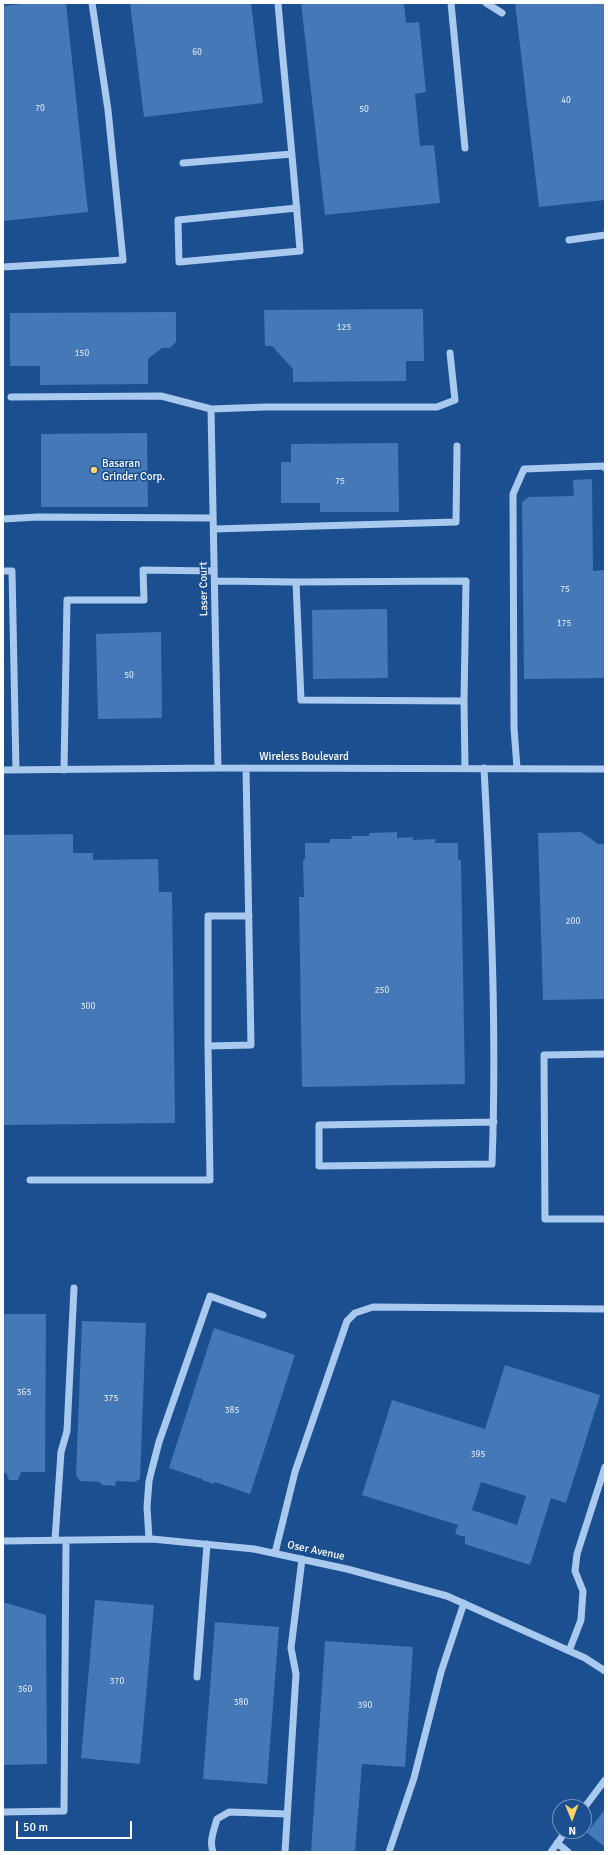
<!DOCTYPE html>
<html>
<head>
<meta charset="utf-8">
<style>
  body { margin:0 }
  #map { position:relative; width:608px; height:1855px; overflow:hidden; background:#1b4f8f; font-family:Signika,sans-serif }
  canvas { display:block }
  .frame { position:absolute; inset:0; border:4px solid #fff; pointer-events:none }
  .north { position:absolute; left:552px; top:1799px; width:40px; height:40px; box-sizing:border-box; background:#1b4f8f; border:1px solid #7695bc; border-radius:50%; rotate:179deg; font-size:11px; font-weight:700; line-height:16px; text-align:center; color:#fff }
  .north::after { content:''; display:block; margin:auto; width:14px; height:18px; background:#ffd166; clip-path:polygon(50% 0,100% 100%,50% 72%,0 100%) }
  .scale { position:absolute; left:16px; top:1821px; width:116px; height:18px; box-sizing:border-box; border:2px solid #fff; border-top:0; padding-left:5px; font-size:12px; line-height:14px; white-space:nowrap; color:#fff; -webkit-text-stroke:3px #1b4f8f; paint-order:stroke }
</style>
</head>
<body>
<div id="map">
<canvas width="608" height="1855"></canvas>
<div class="frame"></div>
<div class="north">N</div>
<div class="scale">50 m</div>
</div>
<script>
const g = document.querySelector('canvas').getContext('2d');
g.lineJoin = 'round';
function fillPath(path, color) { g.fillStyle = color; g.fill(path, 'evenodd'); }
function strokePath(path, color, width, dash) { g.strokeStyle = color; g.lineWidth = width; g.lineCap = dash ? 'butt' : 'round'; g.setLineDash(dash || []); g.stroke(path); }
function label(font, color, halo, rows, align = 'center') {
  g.font = font + ' Signika,sans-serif'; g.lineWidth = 3; g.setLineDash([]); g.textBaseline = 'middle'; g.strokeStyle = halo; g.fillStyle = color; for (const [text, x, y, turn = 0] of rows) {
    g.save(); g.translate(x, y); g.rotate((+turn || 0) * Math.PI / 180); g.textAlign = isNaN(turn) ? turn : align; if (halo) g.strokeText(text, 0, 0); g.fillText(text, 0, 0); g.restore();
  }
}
fillPath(new Path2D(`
  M31 3H66L88 212 3 221V6Z
  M130 3H251L263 103 144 117Z
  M301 3H404L406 23 419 22 426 92 415 94 420 146 434 145 440 203 325 215Z
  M515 3H605V200L539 207Z
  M423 309 424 361H406V381L293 382V369L272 346H265L264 310Z
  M176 312V342L170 348H162L148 359V384L40 385V366H10V313Z
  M147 433 148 507H41V434Z
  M398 443 399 512H320V503H281V462H291V444Z
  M592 479 593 571 605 570V678L524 679 522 502 529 497 574 496 573 480Z
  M387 609 388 678 313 679 312 610Z
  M161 632 162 718 98 719 96 634Z
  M397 832V838L413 837V840L435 839V843H458V860H461L465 1084 302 1087 299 897H304L303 861 305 858V843H330V839H352L351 836H369V833Z
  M581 832 598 844H605V999L543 1000 538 833Z
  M73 834V853H93V860L158 859 159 892H172L175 1123 3 1125V835Z
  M3 1314H46L45 1472H21L18 1480H9L6 1473H3Z
  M82 1321 146 1323 140 1479 135 1482 116 1481 115 1486 102 1485 100 1482 80 1481 76 1475Z
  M214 1328 295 1355 250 1494 215 1482 214 1484 202 1480V1479L169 1468Z
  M505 1365 600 1395 566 1503 551 1498 530 1565 465 1544V1537L455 1534 458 1525 362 1495 392 1400 485 1429ZM481 1482 526 1496 517 1525 472 1510Z
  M95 1600 154 1605 140 1764 81 1758Z
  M3 1602 46 1615 47 1764 3 1765Z
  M215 1622 279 1627 267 1784 203 1779Z
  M325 1641 413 1647 405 1767 362 1764 355 1852H311Z
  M605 1809V1847L587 1833Z`), '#4478b7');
strokePath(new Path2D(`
  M278 3C285 86 294 168 300 251L179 262 178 220 297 208
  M451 3 465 148
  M486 3 502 13
  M183 163 292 154
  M569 240 605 235
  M3 267 123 260 108 110 92 3
  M11 397 161 396 211 409 265 407H437L455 400 450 353
  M211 409 218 768
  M3 519 38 517 213 518
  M214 529 456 522 457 446
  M3 571H12L16 770
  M215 581 296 582
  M464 701 466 581 296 582 301 700 464 701 465 768
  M484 768C491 900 497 1032 492 1164L319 1166V1125L494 1122
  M517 768 514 728 513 494 524 469 604 466 605 468
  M3 770 218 768 605 769
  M64 770 67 600H144L143 570 214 571
  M208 1046V916H249
  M605 1054 544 1055 545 1219H605
  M30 1180H210L208 1046 251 1045 246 768
  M149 1539 147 1507 149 1481 152 1469 159 1442 210 1296 263 1315
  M55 1540 61 1452 67 1431 74 1288
  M3 1541 152 1539 254 1549 347 1569 447 1596 585 1658 605 1671
  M275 1553 295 1472 347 1321 355 1313 373 1307 605 1309
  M569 1651 581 1620 583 1591 575 1571 577 1554 605 1467
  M197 1677 207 1544
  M584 1808 605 1780
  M3 1812 64 1811 66 1540
  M557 1843 568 1852
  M213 1852C209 1841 214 1830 217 1819L229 1812 287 1814
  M285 1852 296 1674 291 1648 302 1559
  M389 1852 414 1778 441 1672 464 1603
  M551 1852 566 1831`), '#a9c9ee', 7);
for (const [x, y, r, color] of [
  [94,470,4,"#ffd166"]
]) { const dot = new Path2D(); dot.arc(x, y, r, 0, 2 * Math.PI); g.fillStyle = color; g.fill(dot); strokePath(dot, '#1b4f8f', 1.5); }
label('9px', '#d0dded', null, [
  ["60",197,53],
  ["40",566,101],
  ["70",40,109],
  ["50",364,110],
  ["125",344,328],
  ["150",82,354],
  ["75",340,482],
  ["75",565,590],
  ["175",564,624],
  ["50",129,676],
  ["200",573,922],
  ["250",382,991],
  ["300",88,1007],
  ["365",24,1393],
  ["375",111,1399],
  ["385",232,1411],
  ["395",478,1455],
  ["370",117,1682],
  ["360",25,1690],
  ["380",241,1703],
  ["390",365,1706]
]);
label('11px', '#fff', '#1b4f8f', [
  ["Basaran",102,464],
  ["Grinder Corp.",102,477]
], 'left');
label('11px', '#fff', '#1b4f8f', [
  ["Laser Court",204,589,-91],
  ["Wireless Boulevard",304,757],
  ["Oser Avenue",316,1551,12]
]);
</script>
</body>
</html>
